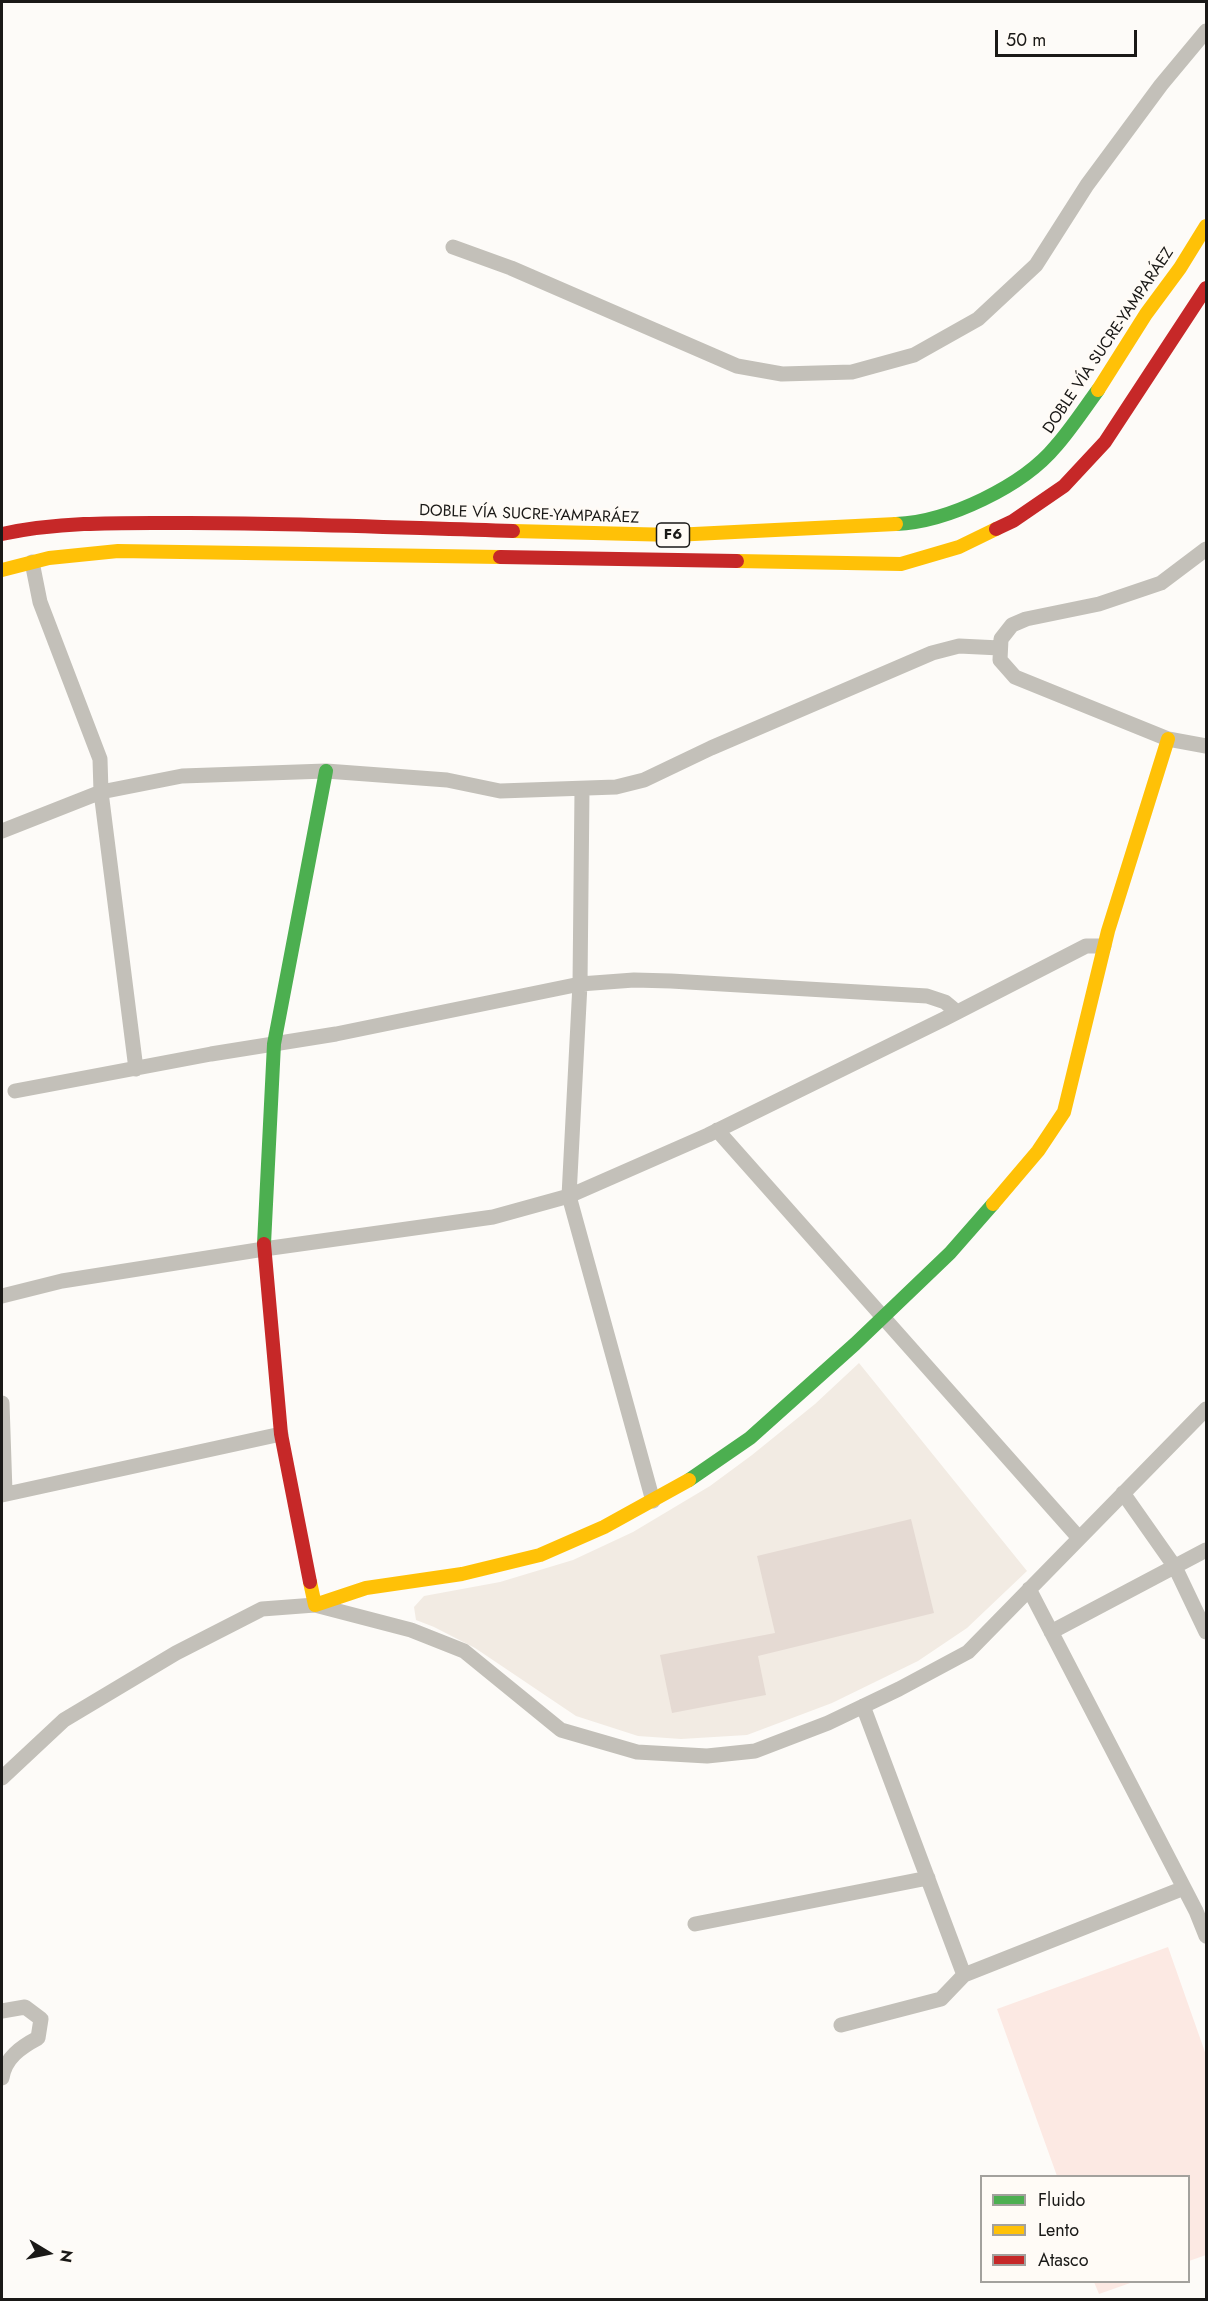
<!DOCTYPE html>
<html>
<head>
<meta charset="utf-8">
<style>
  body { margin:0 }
  #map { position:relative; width:1208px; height:2301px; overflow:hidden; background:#fdfbf8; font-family:Jost,sans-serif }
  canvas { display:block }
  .frame { position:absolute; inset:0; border:3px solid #1a1917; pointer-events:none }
  .legend { position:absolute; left:980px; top:2175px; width:210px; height:108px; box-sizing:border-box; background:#fffbf6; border:2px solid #a3a19d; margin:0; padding:8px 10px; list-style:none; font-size:18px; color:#1a1917 }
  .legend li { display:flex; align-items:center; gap:12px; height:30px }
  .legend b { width:30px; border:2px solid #a3a19d }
  .north { position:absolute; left:18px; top:2223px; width:60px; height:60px; -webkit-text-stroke:4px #fffbf6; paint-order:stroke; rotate:100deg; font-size:16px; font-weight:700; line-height:24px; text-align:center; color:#1a1917 }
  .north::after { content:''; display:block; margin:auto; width:21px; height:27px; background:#1a1917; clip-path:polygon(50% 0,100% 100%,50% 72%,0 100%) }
  .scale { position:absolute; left:995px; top:30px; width:142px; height:27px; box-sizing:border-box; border:3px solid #1a1917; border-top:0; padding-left:8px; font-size:18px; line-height:21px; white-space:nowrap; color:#1a1917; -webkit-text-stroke:4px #fffbf6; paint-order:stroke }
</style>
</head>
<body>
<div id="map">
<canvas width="1208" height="2301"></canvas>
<div class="frame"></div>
<ul class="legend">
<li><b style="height:8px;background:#4caf50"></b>Fluido</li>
<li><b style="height:8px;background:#ffc107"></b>Lento</li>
<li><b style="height:8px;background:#c62828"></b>Atasco</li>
</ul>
<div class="north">N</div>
<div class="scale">50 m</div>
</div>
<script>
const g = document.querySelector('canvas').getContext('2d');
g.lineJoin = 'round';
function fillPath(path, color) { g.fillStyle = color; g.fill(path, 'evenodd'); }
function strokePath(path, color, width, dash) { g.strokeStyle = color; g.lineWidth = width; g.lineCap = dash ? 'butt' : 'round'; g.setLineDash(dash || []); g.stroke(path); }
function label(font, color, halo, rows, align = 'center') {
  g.font = font + ' Jost,sans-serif'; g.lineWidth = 5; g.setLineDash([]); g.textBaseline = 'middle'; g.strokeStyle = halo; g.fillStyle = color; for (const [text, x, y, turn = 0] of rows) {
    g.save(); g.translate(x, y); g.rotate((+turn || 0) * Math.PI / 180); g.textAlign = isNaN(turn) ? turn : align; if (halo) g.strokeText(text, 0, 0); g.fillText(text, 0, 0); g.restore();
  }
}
fillPath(new Path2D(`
  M859 1363 1027 1571 967 1628 918 1661 832 1703 747 1735 681 1739 638 1736 576 1716 475 1648 434 1627 416 1620 414 1607 424 1596 500 1582 573 1560 633 1532 710 1486 752 1455 815 1404Z`), '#f2ebe3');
fillPath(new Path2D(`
  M1168 1947 1206 2055V2255L1189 2261 1188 2176H1057L997 2009Z
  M1094 2282H1133L1099 2294Z`), '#fce9e3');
fillPath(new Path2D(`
  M911 1519 934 1613 758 1656 766 1695 672 1713 660 1655 775 1633 757 1556Z`), '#e5dad3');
strokePath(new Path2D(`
  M453 247 511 268 737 366 782 374 852 372 914 355 978 319 1036 265 1087 185 1161 85 1206 31
  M1206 549 1161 583 1099 604 1026 619 1012 625 1001 639 1000 660 1015 677 1168 739 1206 746
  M32 562 40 602 100 759 101 792 136 1069
  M582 790 580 984 569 1196 653 1501
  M2 831 101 792 182 776 326 771 447 780 500 791 616 787 644 780 711 748 932 653 959 646 1000 648
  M15 1091 211 1054 336 1034 580 984 634 980 671 981 927 996 945 1002 957 1012
  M717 1130 1079 1538
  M2 1296 62 1281 264 1249 493 1217 569 1196 708 1135 944 1019 1086 946H1104
  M2 1403 5 1492
  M1123 1493 1175 1567 1206 1632
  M2 1495 281 1434
  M1029 1589 1196 1911 1206 1936
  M1051 1632 1206 1550
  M863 1706 964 1975
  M2 1778 64 1720 176 1653 262 1609 315 1605 411 1630 464 1651 561 1730 637 1752 707 1756 755 1751 828 1723 899 1689 968 1652 1206 1409
  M695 1924 928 1878
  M2 2011 25 2007 41 2019 38 2038C21 2047 5 2058 2 2078
  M841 2025 941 1999 964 1975 1184 1888`), '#c3c0b9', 15);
strokePath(new Path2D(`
  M896 524C948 522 1023 486 1056 446 1071 429 1084 409 1098 390
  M264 1244 274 1044 326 771
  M689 1480 750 1438 855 1344 950 1253 993 1204`), '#4caf50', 14);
strokePath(new Path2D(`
  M1098 390 1146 314 1180 268 1206 226
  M513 531 674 535 896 524
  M737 561 901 564 959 547 996 529
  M2 570 49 558 118 551 500 557
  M993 1204 1038 1151 1064 1112 1108 931 1168 739
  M310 1582 315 1605 366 1588 462 1574 540 1555 604 1527 689 1480`), '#ffc107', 14);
strokePath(new Path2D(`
  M996 529 1013 521 1064 486 1105 442 1206 288
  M2 534C63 521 126 523 189 523 297 523 405 528 513 531
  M500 557 737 561
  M264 1244 281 1434 310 1582`), '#c62828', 14);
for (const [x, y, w] of [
  [673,535,33]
]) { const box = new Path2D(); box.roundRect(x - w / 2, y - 12, w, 24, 4.5); g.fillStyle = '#fffbf6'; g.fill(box); strokePath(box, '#1a1917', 1.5); }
label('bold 15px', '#1a1917', null, [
  ["F6",673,535]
]);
label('16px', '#1a1917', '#fffbf6', [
  ["DOBLE VÍA SUCRE-YAMPARÁEZ",1109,341,-56],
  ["DOBLE VÍA SUCRE-YAMPARÁEZ",529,515,2]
]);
</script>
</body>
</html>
